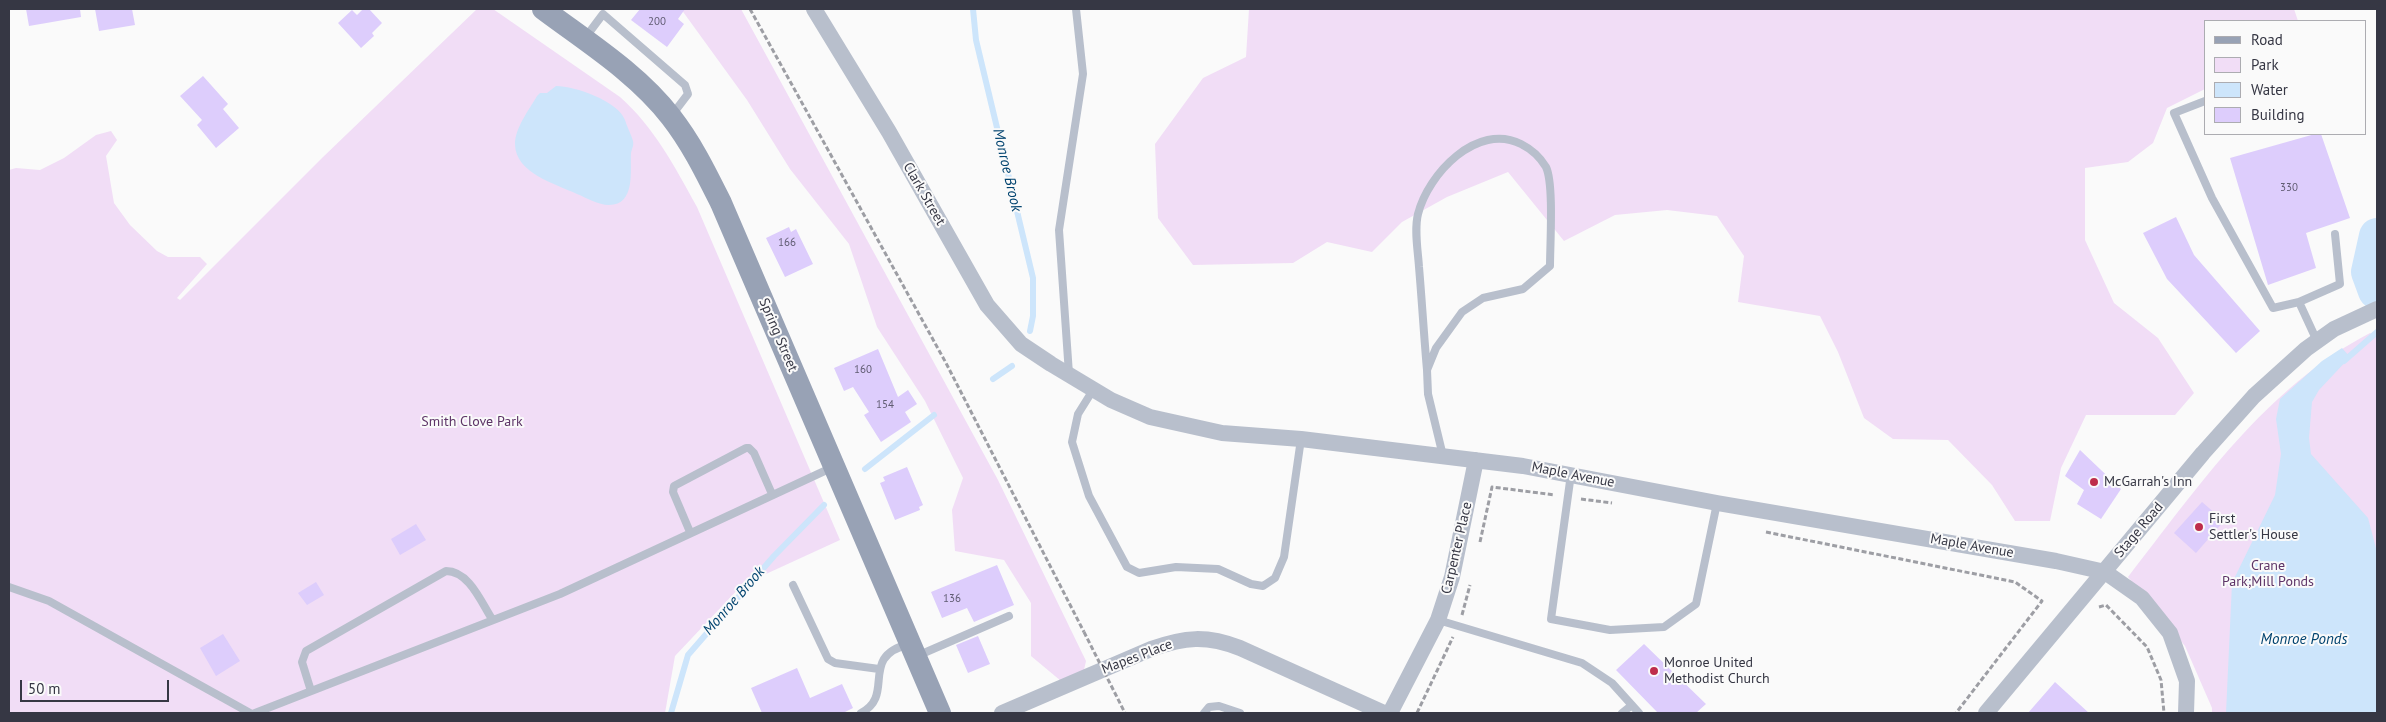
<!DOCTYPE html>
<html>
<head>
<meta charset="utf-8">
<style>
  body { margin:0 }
  #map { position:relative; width:2386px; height:722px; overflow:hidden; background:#fafafa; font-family:"PT Sans",sans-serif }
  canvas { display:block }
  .frame { position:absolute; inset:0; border:10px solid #363744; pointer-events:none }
  .legend { position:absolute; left:2204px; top:20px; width:162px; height:115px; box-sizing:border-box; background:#fafafa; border:1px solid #acacb1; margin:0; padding:6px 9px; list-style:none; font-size:15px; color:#363744 }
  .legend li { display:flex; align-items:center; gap:10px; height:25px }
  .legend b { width:25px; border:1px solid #acacb1 }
  .scale { position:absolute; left:20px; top:680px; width:149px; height:22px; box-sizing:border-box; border:2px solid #363744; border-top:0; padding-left:6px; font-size:15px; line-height:18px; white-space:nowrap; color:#363744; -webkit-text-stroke:4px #fafafa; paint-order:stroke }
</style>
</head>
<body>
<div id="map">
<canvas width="2386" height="722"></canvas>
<div class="frame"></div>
<ul class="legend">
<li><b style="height:6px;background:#98a2b5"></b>Road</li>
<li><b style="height:14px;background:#f1ddf6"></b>Park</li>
<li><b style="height:14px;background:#cde5fb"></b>Water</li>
<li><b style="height:14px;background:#ddcdfc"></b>Building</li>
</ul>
<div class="scale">50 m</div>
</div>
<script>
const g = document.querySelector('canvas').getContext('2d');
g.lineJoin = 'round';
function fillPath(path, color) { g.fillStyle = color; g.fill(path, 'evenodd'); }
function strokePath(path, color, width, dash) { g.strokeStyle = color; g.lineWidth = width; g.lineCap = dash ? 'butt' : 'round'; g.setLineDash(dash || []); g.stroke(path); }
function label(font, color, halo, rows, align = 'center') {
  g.font = font + ' "PT Sans",sans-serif'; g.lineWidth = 4; g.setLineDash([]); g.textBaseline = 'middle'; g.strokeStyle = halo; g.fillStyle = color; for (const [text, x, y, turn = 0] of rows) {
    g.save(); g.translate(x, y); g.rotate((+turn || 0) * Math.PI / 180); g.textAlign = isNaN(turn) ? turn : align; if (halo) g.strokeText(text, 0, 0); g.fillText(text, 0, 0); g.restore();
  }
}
fillPath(new Path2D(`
  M477 9H493L620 97C654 127 675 167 697 207L840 540 742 585 675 656 665 713H9V170L16 168 40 170 64 158 96 135 111 131 117 140 106 156 114 203 130 225 157 251 168 257H200L207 264 177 298 180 300 322 158Z
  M681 9H741L998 480 1086 661 1084 670 1061 681 1031 656V603L1004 560 955 551 952 510 963 478 925 401 877 327 849 244 790 169 747 100Z
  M1249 9H2294L2298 21H2205V89L2167 108 2153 143 2128 162 2085 168V240L2114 303 2158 338 2194 393 2175 415H2086L2061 468 2050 521H2015L1992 485 1948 440 1893 439 1864 418 1838 352 1820 316 1738 302 1744 256 1717 216 1667 210 1615 215 1564 241 1508 172 1447 197 1402 222 1372 252 1327 242 1293 263 1193 265 1158 218 1155 144 1203 78 1246 57Z
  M2370 333 2377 336V713H2212V708L2185 646 2128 577C2198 487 2266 387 2370 333Z`), '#f1ddf6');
fillPath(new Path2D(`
  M556 86C575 86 618 101 625 120 627 127 631 134 633 141 634 146 632 148 631 153 630 170 636 205 609 205 598 205 587 198 577 194 556 184 515 173 515 144 515 128 529 110 537 96L540 93H547Z
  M2342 348 2350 357 2319 390 2312 402 2309 438 2311 454 2368 518 2377 552V713H2226L2232 583 2275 495 2281 454 2276 419 2280 399 2322 361Z`), '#cde5fb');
strokePath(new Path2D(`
  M973 9 976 40 1033 278V316L1030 331
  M2344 361 2377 332
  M993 379 1012 366
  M865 469 934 415
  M671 713 688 655 774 556 824 505`), '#cde5fb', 6);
strokePath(new Path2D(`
  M2376 291 2369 272 2377 236`), '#cde5fb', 36);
fillPath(new Path2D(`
  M26 9H80L81 17 29 26Z
  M95 9H132L135 25 99 31Z
  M363 9H369L382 23 372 33 374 36 361 48 338 23 352 10 357 15Z
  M640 9H685L678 19 684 24 667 47 631 20Z
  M203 76 228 104 223 109 239 128 216 148 197 125 202 120 180 96Z
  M2315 134H2321L2350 218 2306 233 2316 268 2268 285 2230 158Z
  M2176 217 2194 255 2260 331 2236 353 2167 279 2143 233Z
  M789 227 791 232 796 229 813 264 785 277 766 238Z
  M878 349 898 397 908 390 917 404 905 412 911 422 881 442 864 415 869 412 853 387 844 391 834 368Z
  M2080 450 2121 489 2101 519 2077 504 2084 490 2065 476Z
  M907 467 923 505 919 507 920 510 895 520 880 483 885 481 883 477Z
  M2202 502 2224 521 2196 553 2174 533Z
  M416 524 426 540 400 555 391 539Z
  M997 565 1014 605 974 622 967 608 942 618 931 592Z
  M316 582 324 595 307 605 298 593Z
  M223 634 240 661 216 676 200 648Z
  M978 636 990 664 968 673 956 645Z
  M1644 644 1706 704 1696 713H1658L1616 670Z
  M797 668 810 698 842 684 853 708 843 713H762L751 688Z
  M2055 682 2089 713H2028Z`), '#ddcdfc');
strokePath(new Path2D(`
  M750 9 946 363 1084 632
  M1581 499 1612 503
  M1766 532 2015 582 2042 601 1956 713
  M1480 542 1492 487 1555 495
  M2099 607 2106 605 2147 647 2161 680 2164 713
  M1462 615 1470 585
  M1417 713 1453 637`), '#9d9ea4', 3, [5, 2.5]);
strokePath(new Path2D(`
  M585 38 603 14 685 85 688 94 672 115
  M2205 101 2174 113 2212 198 2273 308 2299 302
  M2317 341 2299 302 2340 284 2335 234
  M1427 370C1424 336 1422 302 1419 267 1418 251 1414 230 1418 214 1428 174 1477 122 1521 144 1531 149 1540 157 1546 167 1554 184 1550 244 1550 266L1523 289 1483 298 1462 312 1436 348 1427 370 1428 394 1443 456
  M1069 374 1059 230 1083 74 1076 9
  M1093 390 1078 414 1072 442 1089 496 1127 567 1139 573 1176 567 1218 569 1251 584 1263 586 1275 578 1284 557 1301 439
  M1571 474 1551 619 1610 630 1664 627 1696 604 1717 503
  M690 532 673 492 674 486 746 448H749L754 453 772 494
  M793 585 828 659 835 663 879 669
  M9 587 49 601 250 713
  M1438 620 1582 663 1612 683 1639 713
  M917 656 1009 616
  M311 691 302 662 306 651 446 571C469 571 481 602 492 619
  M255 713 560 594 831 468
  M861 713C896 695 858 657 909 644
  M1204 713 1209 707 1219 706 1240 713
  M1622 713 1632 705`), '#b8bfcc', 8);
strokePath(new Path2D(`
  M814 9 889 132 987 305 1021 344 1051 364 1111 400 1150 417 1222 433 1301 439 1523 466 1717 503 2056 561 2105 572 2142 598 2170 633 2187 681 2186 713
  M1002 713 1151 649C1185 637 1206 635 1240 648L1384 713
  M1390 713 1438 620 1452 577 1476 460
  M1986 713 2203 453 2254 396 2306 349 2334 329 2377 309`), '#b8bfcc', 16);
strokePath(new Path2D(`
  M543 9C587 42 637 73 671 117 692 144 706 173 721 203L940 713`), '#98a2b5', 22);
strokePath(new Path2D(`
  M1084 632 1125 713`), '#9d9ea4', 3, [5, 2.5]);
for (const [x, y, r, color] of [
  [2094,482,5,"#be2d4b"],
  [2199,527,5,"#be2d4b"],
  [1654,671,5,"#be2d4b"]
]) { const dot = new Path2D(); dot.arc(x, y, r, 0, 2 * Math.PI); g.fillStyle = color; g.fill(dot); strokePath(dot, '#fafafa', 2); }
label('11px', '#605c72', null, [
  ["200",657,22],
  ["330",2289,188],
  ["166",787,243],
  ["160",863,370],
  ["154",885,405],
  ["136",952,599]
]);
label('14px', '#363744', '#fafafa', [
  ["Clark Street",924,194,60],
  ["Spring Street",778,335,67],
  ["Maple Avenue",1573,475,11],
  ["Stage Road",2139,530,-50],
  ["Maple Avenue",1972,546,10],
  ["Carpenter Place",1457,548,-77],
  ["Mapes Place",1137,657,-21]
]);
label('14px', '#5d3467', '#fafafa', [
  ["Smith Clove Park",472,422],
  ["Crane",2268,566],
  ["Park;Mill Ponds",2268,582]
]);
label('14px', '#363744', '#fafafa', [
  ["McGarrah's Inn",2104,482],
  ["First",2209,519],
  ["Settler's House",2209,535],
  ["Monroe United",1664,663],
  ["Methodist Church",1664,679]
], 'left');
label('italic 15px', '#00436f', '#fafafa', [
  ["Monroe Brook",1007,170,77],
  ["Monroe Brook",734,601,-49],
  ["Monroe Ponds",2304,640]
]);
</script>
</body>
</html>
